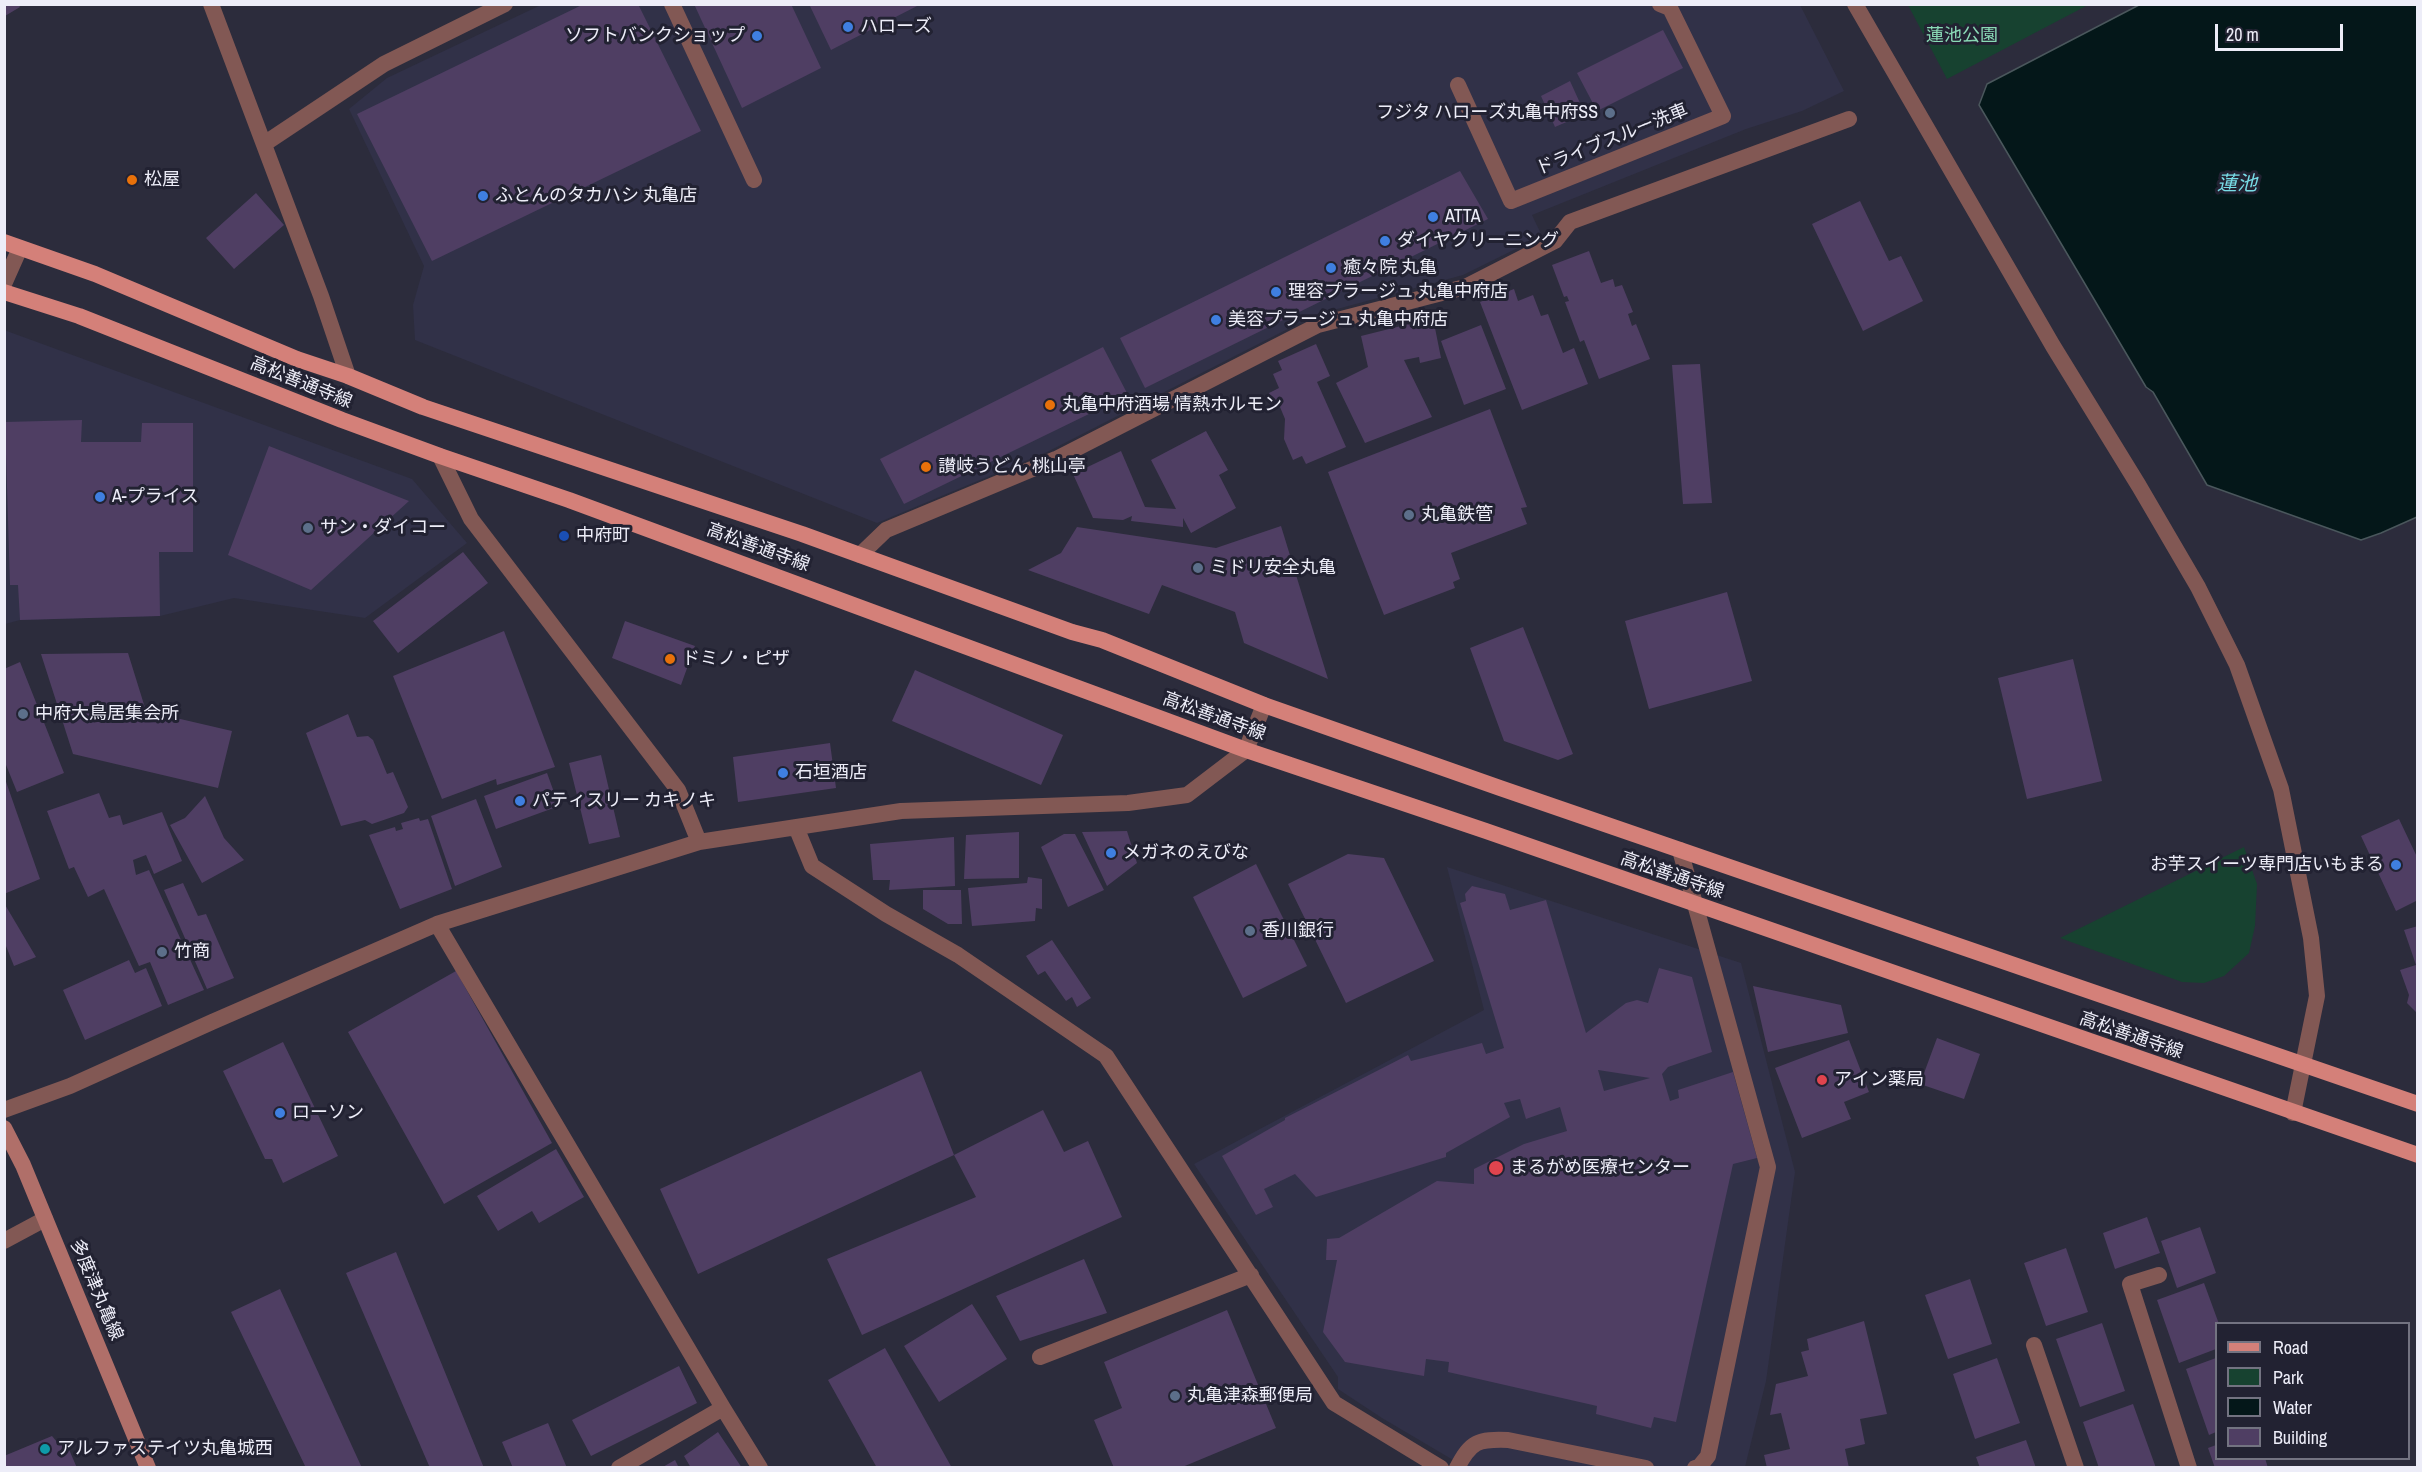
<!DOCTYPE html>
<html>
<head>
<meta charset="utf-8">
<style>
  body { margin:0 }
  #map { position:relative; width:2422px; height:1472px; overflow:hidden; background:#2c2c3c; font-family:"Archivo Narrow",sans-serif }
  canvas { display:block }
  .frame { position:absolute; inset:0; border:6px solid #ededf8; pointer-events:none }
  .legend { position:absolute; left:2215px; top:1322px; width:195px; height:138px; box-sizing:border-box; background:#222232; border:2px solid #737381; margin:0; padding:8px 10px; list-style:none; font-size:18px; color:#ededf8 }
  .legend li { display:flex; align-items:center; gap:12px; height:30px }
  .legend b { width:30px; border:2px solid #737381 }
  .scale { position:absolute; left:2215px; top:24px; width:128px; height:27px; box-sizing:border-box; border:3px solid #ededf8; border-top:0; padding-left:8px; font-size:18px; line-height:21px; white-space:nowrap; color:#ededf8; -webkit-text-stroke:4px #222232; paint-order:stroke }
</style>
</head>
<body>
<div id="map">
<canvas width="2422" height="1472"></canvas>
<div class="frame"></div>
<ul class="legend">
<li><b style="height:8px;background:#d48079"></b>Road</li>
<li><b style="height:16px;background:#174230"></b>Park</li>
<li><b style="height:16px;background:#041719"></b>Water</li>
<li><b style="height:16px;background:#4f3e63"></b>Building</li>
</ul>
<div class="scale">20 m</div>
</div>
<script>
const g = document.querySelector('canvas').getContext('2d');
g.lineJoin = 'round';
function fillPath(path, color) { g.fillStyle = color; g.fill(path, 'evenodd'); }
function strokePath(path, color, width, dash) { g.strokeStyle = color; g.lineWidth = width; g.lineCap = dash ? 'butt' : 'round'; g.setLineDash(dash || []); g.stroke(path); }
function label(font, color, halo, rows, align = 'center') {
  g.font = font + ' "Archivo Narrow","Noto Sans JP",sans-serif'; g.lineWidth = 6; g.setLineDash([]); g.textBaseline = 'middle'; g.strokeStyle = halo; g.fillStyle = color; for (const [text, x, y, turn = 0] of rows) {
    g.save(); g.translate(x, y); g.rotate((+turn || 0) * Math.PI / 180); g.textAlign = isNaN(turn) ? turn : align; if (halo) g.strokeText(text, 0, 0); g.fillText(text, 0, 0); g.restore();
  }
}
fillPath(new Path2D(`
  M543 4 1800 5 1844 91 1802 111 1746 129 1532 215 1542 236 1463 275 1315 315 1047 452 877 523 415 340 413 305 424 266 349 109 387 78Z
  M4 330 412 479 467 543 365 618 234 598 160 616 20 620 5 624Z
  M1447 867 1741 963 1795 1172 1766 1381 1745 1467H1465L1382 1418 1338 1389V1377L1194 1164 1484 1010Z`), '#313148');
fillPath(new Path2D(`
  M1908 5H2088L1947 79Z
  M2244 847 2257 884 2255 926 2249 953 2224 976 2204 983 2182 982 2060 938Z`), '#174230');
const water = new Path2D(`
  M2139 5H2417V517L2381 533 2361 540 2207 485 2153 392 2146 387 1979 105 1987 84Z`);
fillPath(water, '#041719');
strokePath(water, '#4a575c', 1.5);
fillPath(new Path2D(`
  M5 4H18L20 7 5 16Z
  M584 4H638L701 131 432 261 357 114Z
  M694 4H791L821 68 742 108Z
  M809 4H921L831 50Z
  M1663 30 1683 68 1597 111 1577 73Z
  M1570 81 1585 114 1555 127 1541 96Z
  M1460 171 1488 219 1145 388 1120 338Z
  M256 193 284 225 234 269 206 238Z
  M1860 201 1889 261 1901 256 1923 301 1863 331 1812 224Z
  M1589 251 1601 283 1613 279 1615 287 1622 285 1633 312 1628 314 1632 326 1636 324 1650 359 1599 379 1584 340 1580 342 1565 302 1569 301 1567 296 1564 297 1552 265Z
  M1514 289 1518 301 1533 295 1541 316 1548 314 1563 353 1574 348 1588 384 1522 410 1480 302Z
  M1433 318 1441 358 1420 363 1419 357 1404 360 1432 417 1365 443 1336 383 1368 367 1361 336Z
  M1481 325 1506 389 1464 405 1441 341Z
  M1316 344 1330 376 1317 382 1346 447 1306 464 1302 456 1293 460 1284 439 1285 419 1280 407 1275 409 1269 393 1279 388 1273 374 1282 370 1278 361Z
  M1103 347 1128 395 904 504 880 459Z
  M1700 364 1712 503 1683 504 1672 365Z
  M1490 409 1527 507 1521 508 1527 524 1451 553 1460 579 1453 582 1455 588 1384 615 1328 472Z
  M82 420 81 442H141L142 423H193V552H159L160 616 20 620 18 585H10L5 422Z
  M1206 431 1228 470 1219 475 1236 508 1191 533 1183 518V527L1131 521 1132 516 1123 520 1093 518 1073 474 1121 451 1145 507 1176 509 1151 460Z
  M269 446 409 501 311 590 228 555Z
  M1281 526 1328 679 1244 643 1235 612 1162 585 1149 614 1028 570 1061 553 1077 527 1216 548Z
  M463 552 488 583 398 653 373 621Z
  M1727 592 1752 681 1649 709 1625 621Z
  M625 621 695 646 681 685 612 658Z
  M1523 627 1573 754 1558 760 1504 741 1470 648Z
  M504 631 555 767 497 785 496 779 442 799 393 676Z
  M128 653 146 711 232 731 218 788 73 754 41 654Z
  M2073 659 2102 781 2027 799 1998 678Z
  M20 662 64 773 17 792 4 760V669Z
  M915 670 1063 735 1041 785 892 721Z
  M348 714 357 737 368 736 373 740 387 774 393 772 408 807 404 813 372 824 365 820 341 826 306 733Z
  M830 743 836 788 738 802 733 757Z
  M601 755 620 837 589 844 569 763Z
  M547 773 559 806 496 829 484 796Z
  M4 776 40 879 4 894Z
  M99 793 109 818 120 815 123 825 162 812 182 861 154 874 146 855 133 860 136 875 149 870 204 990 168 1005 150 962 139 966 104 889 88 897 74 867 69 869 47 811Z
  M205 796 224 838 244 860 202 883 170 825 185 818Z
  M476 799 502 867 455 886 431 816Z
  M419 818 420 821 428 819 452 889 400 909 369 835 395 827 396 831 403 829 401 823Z
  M2399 819 2418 859V900L2396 911 2361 836Z
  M1127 831 1137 863 1107 886 1082 832Z
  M1019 832V878L964 879 966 835Z
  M1064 834H1075L1104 890 1068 907 1041 847Z
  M954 837 955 886 889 890 890 880H873L870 844Z
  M1348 854 1384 858 1434 961 1346 1003 1288 884Z
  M1256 864 1307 966 1243 998 1193 897Z
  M1028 877 1042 879V909L1036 908 1035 921 972 926 968 888 1027 883Z
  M183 883 198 916 206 914 234 978 207 989 164 890Z
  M1472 886 1505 894 1510 910 1546 900 1586 1033 1626 1003 1637 1000 1648 1003 1659 968 1692 977 1712 1052 1668 1067 1662 1074 1670 1101 1679 1098 1678 1090 1733 1072 1757 1158 1733 1164 1676 1422 1654 1417 1651 1428 1596 1414 1597 1406 1448 1372 1449 1362 1426 1359 1424 1376 1345 1362 1323 1332 1337 1260H1326L1327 1239 1339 1238 1437 1181 1474 1184V1169L1524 1144 1567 1131 1560 1107 1526 1119 1520 1099 1504 1103 1510 1117 1446 1153V1157L1316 1197 1295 1174 1264 1189 1273 1207 1256 1215 1222 1156 1285 1120V1118L1408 1055 1411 1061 1482 1043 1486 1054 1504 1048 1460 903 1466 901 1465 894ZM1598 1070 1650 1078 1604 1091Z
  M923 890H961L962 924H948L923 909Z
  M4 903 36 957 14 966 4 941Z
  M2418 926V1014L2407 1003 2409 995 2400 970 2416 965 2404 930Z
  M1052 940 1091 998 1077 1007 1072 997 1066 1001 1045 971 1038 975 1026 956Z
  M129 960 135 973 146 968 162 1006 85 1040 63 990Z
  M456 971 552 1143 444 1204 348 1032Z
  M1753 986 1841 1005 1848 1033 1768 1052Z
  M1937 1038 1980 1054 1964 1099 1920 1084Z
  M1849 1040 1869 1092 1844 1102 1851 1119 1802 1138 1775 1068Z
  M283 1042 338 1156 283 1183 272 1159H265L223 1071Z
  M921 1071 954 1155 698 1274 660 1189Z
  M1043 1110 1064 1152 1088 1141 1122 1217 862 1335 827 1259 976 1197 954 1155Z
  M556 1149 584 1197 539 1223 532 1211 498 1231 477 1196Z
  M2147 1217 2160 1253 2115 1269 2103 1233Z
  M2200 1227 2216 1273 2177 1288 2161 1241Z
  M2066 1248 2088 1312 2046 1326 2024 1263Z
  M396 1252 484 1468H430L346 1273Z
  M1084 1259 1107 1313 1020 1341 996 1296Z
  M1970 1279 1992 1344 1948 1359 1925 1295Z
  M2204 1283 2219 1324H2216V1349L2179 1363 2157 1300Z
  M280 1289 362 1468H306L231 1312Z
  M972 1304 1007 1359 939 1402 904 1346Z
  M1227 1310 1276 1428 1180 1468H1114L1094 1420 1122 1408 1104 1362Z
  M1864 1321 1887 1414 1860 1419 1865 1444 1845 1449 1849 1468H1767L1764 1455 1790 1449 1781 1413 1770 1415 1776 1384 1808 1376 1801 1352 1809 1350 1807 1339Z
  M2102 1323 2125 1391 2080 1407 2056 1339Z
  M885 1348 952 1468H877L828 1380Z
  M1997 1358 2020 1423 1975 1439 1953 1374Z
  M2216 1358V1432L2209 1435 2186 1369Z
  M679 1366 697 1403 591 1456 572 1420Z
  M2133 1404 2156 1468H2099L2083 1422Z
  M548 1423 567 1468H513L502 1442Z
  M718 1432 742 1468H691L684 1456Z
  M52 1436 57 1442 64 1438 77 1468H4V1456Z
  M2026 1440 2036 1468H1980L1976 1457Z
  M2216 1445V1458H2265L2268 1468H2215L2208 1448Z
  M675 1460 679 1468H661Z`), '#4f3e63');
strokePath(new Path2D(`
  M672 4 754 180
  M1458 85 1511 201 1723 116 1670 8 1660 4
  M1680 850 1768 1167 1708 1456 1699 1467 1695 1468
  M1457 1468C1471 1441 1478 1439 1508 1440L1646 1468`), '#825854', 16);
strokePath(new Path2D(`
  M211 4 321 296 348 376
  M264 144 384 64 505 4
  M4 284 20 248
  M440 456 471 519 678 790 699 842
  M860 555 886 530 1056 459 1318 325 1465 287 1555 241 1570 222 1849 119
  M796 827 812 866 886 914 958 955 1106 1056 1334 1403 1441 1468
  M437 924 723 1408 760 1468
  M4 1110 70 1086 212 1022 437 924 699 842 901 811 1128 803 1187 795 1246 750 1264 705
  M4 1241 45 1219
  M2159 1275 2130 1284 2189 1468
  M2034 1345 2076 1468
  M1040 1357 1251 1275
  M619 1468 723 1408`), '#825854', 16);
strokePath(new Path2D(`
  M1855 4 2053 346 2139 486 2198 587 2237 665 2281 789 2311 938 2317 996 2293 1113`), '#825854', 16);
strokePath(new Path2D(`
  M4 1128 23 1165 148 1468`), '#b06f69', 16);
strokePath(new Path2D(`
  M4 242 95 274 297 359 348 376 423 407 802 534 1072 632 1102 640 1264 705 1500 788 2418 1104
  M4 292 79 316 342 420 440 456 569 500 1246 750 1486 831 2418 1155`), '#d48079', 16);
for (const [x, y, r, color] of [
  [848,27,6,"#3f7fe0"],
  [757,36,6,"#3f7fe0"],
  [1610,113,6,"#5c6f8a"],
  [132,180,6,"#e8710a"],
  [483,196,6,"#3f7fe0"],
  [1433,217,6,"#3f7fe0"],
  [1385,241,6,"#3f7fe0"],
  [1331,268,6,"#3f7fe0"],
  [1276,292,6,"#3f7fe0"],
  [1216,320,6,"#3f7fe0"],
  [1050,405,6,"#e8710a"],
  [926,467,6,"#e8710a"],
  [100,497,6,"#3f7fe0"],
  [1409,515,6,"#5c6f8a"],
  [308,528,6,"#5c6f8a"],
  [564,536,6,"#1a4fb4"],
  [1198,568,6,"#5c6f8a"],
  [670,659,6,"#e8710a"],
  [23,714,6,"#5c6f8a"],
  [783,773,6,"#3f7fe0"],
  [520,801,6,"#3f7fe0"],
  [1111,853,6,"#3f7fe0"],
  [2396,865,6,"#3f7fe0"],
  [1250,931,6,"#5c6f8a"],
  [162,952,6,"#5c6f8a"],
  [1822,1080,6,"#e0444e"],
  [280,1113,6,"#3f7fe0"],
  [1496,1168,8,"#e0444e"],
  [1175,1396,6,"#5c6f8a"],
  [45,1449,6,"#0f9aa8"]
]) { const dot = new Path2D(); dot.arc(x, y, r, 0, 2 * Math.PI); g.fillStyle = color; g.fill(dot); strokePath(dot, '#222232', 2); }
label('18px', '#ededf8', '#222232', [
  ["ハローズ",860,27],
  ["ソフトバンクショップ",745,36,"right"],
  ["フジタ ハローズ丸亀中府SS",1598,113,"right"],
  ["松屋",144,180],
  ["ふとんのタカハシ 丸亀店",495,196],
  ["ATTA",1445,217],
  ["ダイヤクリーニング",1397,241],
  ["癒々院 丸亀",1343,268],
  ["理容プラージュ 丸亀中府店",1288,292],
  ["美容プラージュ 丸亀中府店",1228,320],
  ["丸亀中府酒場 情熱ホルモン",1062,405],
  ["讃岐うどん 桃山亭",938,467],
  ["A-プライス",112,497],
  ["丸亀鉄管",1421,515],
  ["サン・ダイコー",320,528],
  ["中府町",576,536],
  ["ミドリ安全丸亀",1210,568],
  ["ドミノ・ピザ",682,659],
  ["中府大鳥居集会所",35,714],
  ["石垣酒店",795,773],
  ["パティスリー カキノキ",532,801],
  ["メガネのえびな",1123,853],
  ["お芋スイーツ専門店いもまる",2384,865,"right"],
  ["香川銀行",1262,931],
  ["竹商",174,952],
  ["アイン薬局",1834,1080],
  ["ローソン",292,1113],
  ["まるがめ医療センター",1510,1168],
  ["丸亀津森郵便局",1187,1396],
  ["アルファステイツ丸亀城西",57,1449]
], 'left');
label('18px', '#8adab6', '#222232', [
  ["蓮池公園",1962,36]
]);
label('18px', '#ededf8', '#222232', [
  ["ドライブスルー洗車",1612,140,-22],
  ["高松善通寺線",301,383,22],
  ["高松善通寺線",758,548,20],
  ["高松善通寺線",1214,717,20],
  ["高松善通寺線",1672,876,19],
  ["高松善通寺線",2131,1036,19],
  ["多度津丸亀線",96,1290,67]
]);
label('italic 20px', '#78dbe6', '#222232', [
  ["蓮池",2237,185]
]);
</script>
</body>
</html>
